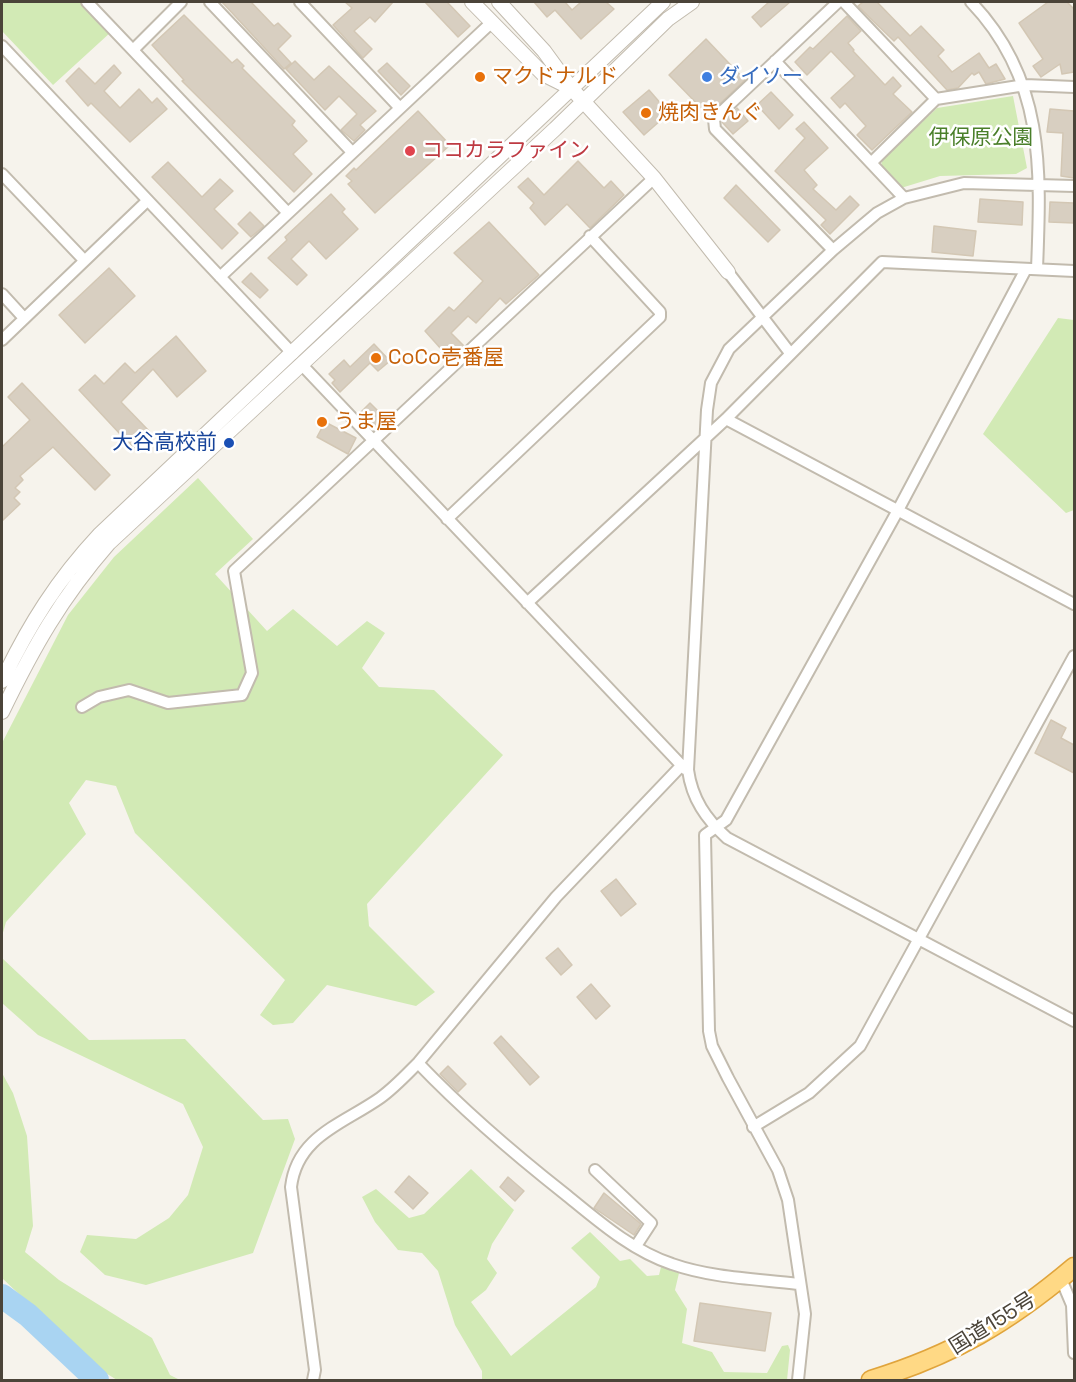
<!DOCTYPE html>
<html>
<head>
<meta charset="utf-8">
<style>
  body { margin:0 }
  #map { position:relative; width:1076px; height:1382px; overflow:hidden; background:#f6f3ec; font-family:"Space Grotesk",sans-serif }
  canvas { display:block }
  .frame { position:absolute; inset:0; border:3px solid #4b4439; pointer-events:none }
</style>
</head>
<body>
<div id="map">
<canvas width="1076" height="1382"></canvas>
<div class="frame"></div>
</div>
<script>
const g = document.querySelector('canvas').getContext('2d');
g.lineJoin = 'round';
function fillPath(path, color) { g.fillStyle = color; g.fill(path, 'evenodd'); }
function strokePath(path, color, width, dash) { g.strokeStyle = color; g.lineWidth = width; g.lineCap = dash ? 'butt' : 'round'; g.setLineDash(dash || []); g.stroke(path); }
function label(font, color, halo, rows, align = 'center') {
  g.font = font + ' "Space Grotesk","Noto Sans JP",sans-serif'; g.lineWidth = 5; g.setLineDash([]); g.textBaseline = 'middle'; g.strokeStyle = halo; g.fillStyle = color; for (const [text, x, y, turn = 0] of rows) {
    g.save(); g.translate(x, y); g.rotate((+turn || 0) * Math.PI / 180); g.textAlign = isNaN(turn) ? turn : align; if (halo) g.strokeText(text, 0, 0); g.fillText(text, 0, 0); g.restore();
  }
}
fillPath(new Path2D(`
  M2 2H83L111 32 53 85 2 31Z
  M1013 96 1027 168 1016 174 940 176 901 188 881 167 882 160 937 108Z
  M1058 318 1074 320V510L1066 513 983 434Z
  M198 478 253 539 215 574 267 631 293 609 337 646 367 621 385 633 362 668 379 687 434 690 503 755 367 904 369 926 435 992 416 1006 327 985 293 1023 273 1025 260 1015 285 980 135 833 116 786 86 780 69 803 86 834 6 922 2 936V743L68 615 114 557Z
  M2 958 89 1040 185 1039 263 1120 288 1119 295 1139 253 1253 146 1285 105 1275 80 1252 87 1235 136 1239 169 1218 188 1195 203 1147 183 1104 38 1035 2 1003Z
  M2 1073 13 1093 27 1136 33 1226 25 1252 59 1280 152 1338 170 1375 180 1380H117L96 1367 2 1278Z
  M471 1169 514 1210 492 1244 487 1259 497 1273 486 1290 471 1302 511 1356 596 1287 600 1277 571 1248 590 1232 620 1261 630 1259 647 1276 659 1275 661 1267 679 1273 675 1290 687 1309 682 1343 712 1352 724 1372 767 1373 782 1346 788 1345 790 1350 787 1380H482V1371L455 1325 438 1271 422 1253 398 1250 375 1222 362 1197 376 1189 409 1218 424 1214Z`), '#d2eab5');
strokePath(new Path2D(`
  M2 1296 28 1315 97 1380`), '#a9d4f2', 24);
const building = new Path2D(`
  M222 2H251L274 26 278 23 291 36 278 49 291 63 284 69Z
  M345 2H393L375 22 370 17 354 31 372 49 363 58 333 25 352 8Z
  M425 2H447L470 26 458 37Z
  M534 2H565L572 10 581 2H606L614 9 581 39 555 10 547 17Z
  M769 2H790L761 27 752 17Z
  M863 2H877L910 36 921 26 944 50 938 56 952 72 979 53 989 68 996 64 1005 79 986 84 979 72 974 75 972 73 958 88 947 90 898 37 894 41 873 21 858 6Z
  M1048 2H1067L1074 9V72L1062 74 1060 64 1041 77 1033 66 1043 59 1019 23Z
  M184 15 232 63 237 59 244 66 242 68 295 121 292 125 307 141 293 154 312 174 294 192 182 81 184 80 152 45Z
  M847 16 861 31 848 43 854 50 853 51 885 85 893 77 901 86 893 94 912 112 872 150 857 135 866 126 845 103 840 108 831 98 855 76 831 51 807 75 795 62 810 47 813 49Z
  M706 39 745 80 708 115 669 75Z
  M295 61 314 80 329 66 376 111 360 125 365 130 354 141 341 130 357 114 339 96 325 110 286 69Z
  M387 63 410 86 401 95 378 71Z
  M114 65 121 73 104 91 120 108 139 89 152 103 157 98 167 109 130 142 91 103 88 106 66 81 79 68 95 84Z
  M649 90 669 113 644 135 623 112Z
  M771 92 793 115 779 129 757 105Z
  M737 108 748 121 733 134 722 122Z
  M1050 109 1074 111V178L1061 176 1063 133 1047 132Z
  M418 111 450 145 375 213 348 184 352 181 346 176 354 168 356 170Z
  M804 122 828 148 804 170 817 185 813 189 836 210 850 196 859 205 830 234 821 225 826 220 775 171 805 138 796 129Z
  M578 161 604 188 611 181 624 195 590 228 567 204 545 225 530 208 534 203 518 187 528 178 544 195Z
  M168 162 202 197 220 179 233 191 214 209 238 233 222 249 152 177Z
  M736 185 780 230 768 242 724 198Z
  M331 194 345 209 342 212 358 229 326 259 309 241 291 259 307 275 297 285 268 258 287 240 285 237Z
  M980 199 1023 202 1022 225 978 222Z
  M1050 202 1074 203V223L1049 222Z
  M250 212 264 226 251 237 238 224Z
  M489 222 539 275 506 304 500 298 476 323 468 316 451 333 464 346 450 359 425 331 449 307 454 311 483 281 454 253Z
  M934 226 976 231 973 256 932 252Z
  M109 268 135 296 85 343 59 315Z
  M251 273 268 290 260 298 242 282Z
  M176 336 206 371 177 397 153 369 121 402 151 433 134 449 79 390 95 375 104 384 125 363 135 373Z
  M374 344 390 361 378 371 370 363 340 392 332 383 335 380 329 374 344 360 350 367Z
  M22 383 110 475 95 490 53 447 20 476 23 480 15 488 20 492 14 498 20 504 2 521V447L30 420 8 397Z
  M370 403 385 418 373 429 359 414Z
  M325 422 356 438 348 454 317 437Z
  M1051 720 1066 728 1061 738 1074 745V773L1035 753Z
  M616 879 636 904 621 916 601 891Z
  M558 948 572 965 561 975 546 958Z
  M591 984 610 1006 596 1019 577 997Z
  M501 1036 539 1077 530 1085 494 1043Z
  M448 1066 466 1084 458 1092 440 1074Z
  M409 1176 428 1193 413 1209 395 1192Z
  M508 1177 524 1191 515 1201 500 1187Z
  M604 1193 641 1224 634 1235 594 1208Z
  M700 1303 771 1313 765 1351 694 1341Z`);
fillPath(building, '#d8cfc1');
strokePath(building, '#d3c7b4', 1.5);
const minor = new Path2D(`
  M87 2 288 213
  M210 2 351 151
  M300 2 399 107
  M844 2 936 99
  M971 2C1045 79 1041 169 1037 269
  M2 46 293 354
  M133 50 181 2
  M775 61 904 198
  M872 162 936 99 1025 85 1074 87
  M2 174 84 260
  M1074 186 964 183 904 198 877 213 833 250 729 349 711 383 707 410 688 770C692 799 706 819 727 838L1074 1021
  M833 250 715 129 714 119 838 2
  M728 272 790 353
  M220 277 492 22
  M2 294 24 318
  M2 340 147 201
  M302 365 685 769
  M726 419 1074 604
  M447 519 660 317V312L590 236
  M527 603 726 419 882 262 1074 271
  M82 707 99 697 129 690 168 703 242 695 252 673 234 571 654 178
  M418 1063C464 1111 513 1153 565 1194 597 1220 632 1251 672 1264 712 1278 757 1279 798 1284
  M753 1127 809 1093 860 1046 1074 656
  M595 1170 651 1223 636 1246
  M1061 1279 1072 1305 1074 1353
  M313 1380 315 1370 291 1187C297 1136 343 1124 380 1098 394 1088 406 1075 418 1063L556 897 681 766
  M798 1380 805 1314 788 1200 778 1170 728 1078 712 1046 709 1031 705 835 726 820 897 512 1026 269`);
const tertiary = new Path2D(`
  M472 2 543 74 569 87
  M499 2 544 51 571 88 654 178 728 272
  M2 681C29 625 57 580 100 534L663 2
  M2 712C33 648 61 598 109 543L555 129 668 19 692 2`);
const trunk = new Path2D(`
  M871 1380C953 1355 1009 1322 1074 1267`);
strokePath(minor, '#c2bbae', 14);
strokePath(tertiary, '#c2bbae', 16);
strokePath(trunk, '#e0a43c', 21);
strokePath(minor, '#fff', 10);
strokePath(tertiary, '#fff', 14);
strokePath(trunk, '#ffd985', 18);
for (const [x, y, r, color] of [
  [480,77,6,"#e8710a"],
  [707,77,6,"#3f7fe0"],
  [646,113,6,"#e8710a"],
  [410,151,6,"#e0444e"],
  [376,358,6,"#e8710a"],
  [322,422,6,"#e8710a"],
  [229,443,6,"#1a4fb4"]
]) { const dot = new Path2D(); dot.arc(x, y, r, 0, 2 * Math.PI); g.fillStyle = color; g.fill(dot); strokePath(dot, '#fff', 2); }
label('21px', '#c56008', '#fff', [
  ["マクドナルド",492,77],
  ["焼肉きんぐ",658,113],
  ["CoCo壱番屋",388,358],
  ["うま屋",334,422]
], 'left');
label('21px', '#366cbe', '#fff', [
  ["ダイソー",719,77]
], 'left');
label('21px', '#4a7f2a', '#fff', [
  ["伊保原公園",981,138]
]);
label('21px', '#be3a42', '#fff', [
  ["ココカラファイン",422,151]
], 'left');
label('21px', '#164399', '#fff', [
  ["大谷高校前",217,443]
], 'right');
label('21px', '#4b4439', '#fff', [
  ["国道155号",993,1324,-32]
]);
</script>
</body>
</html>
